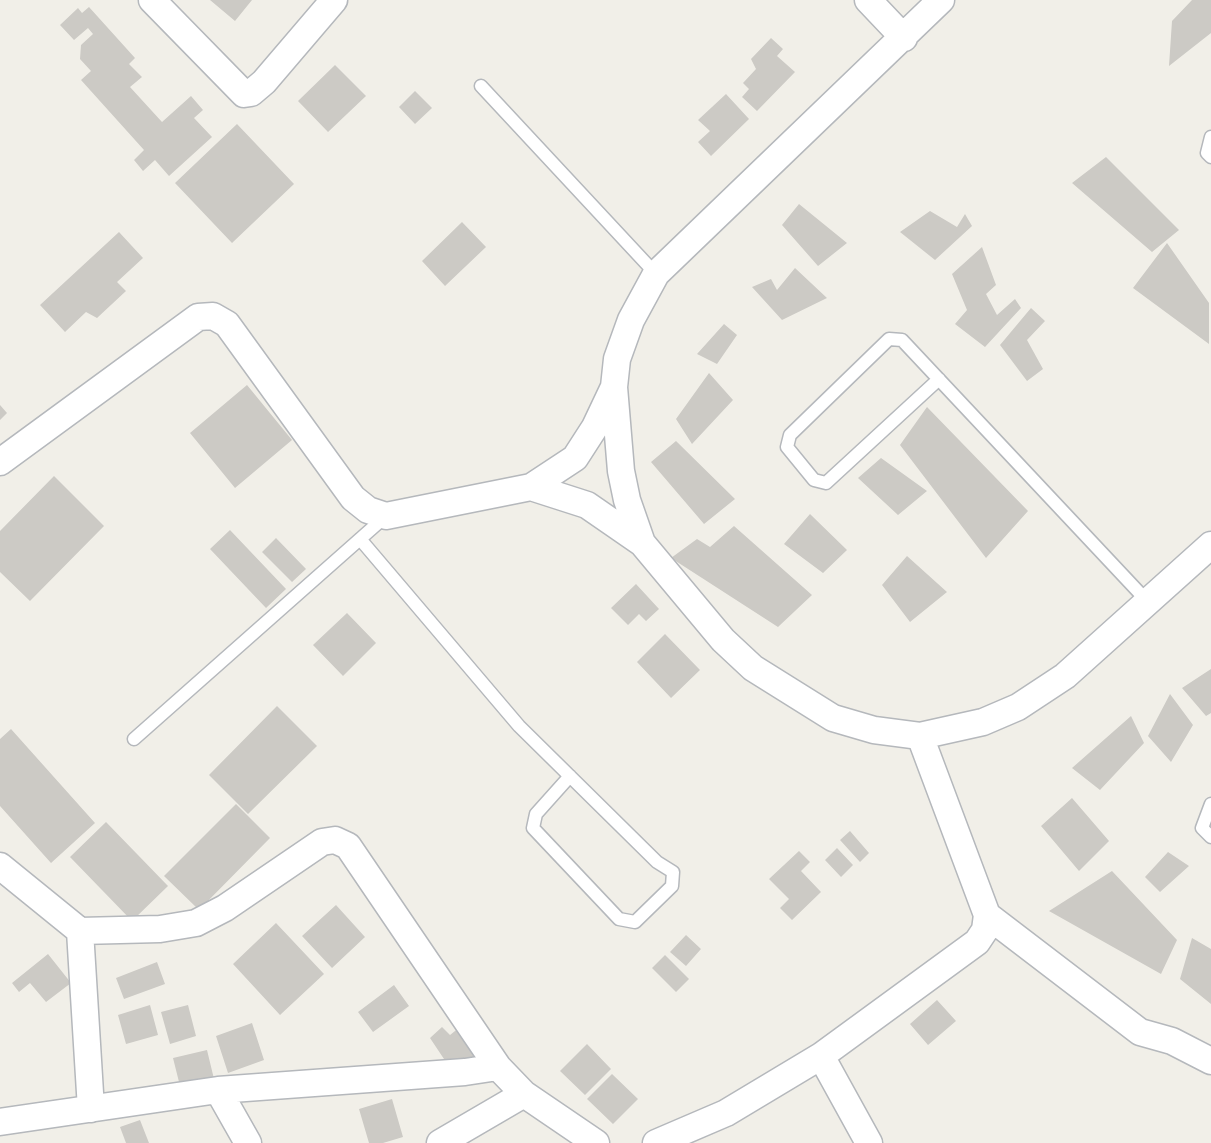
<!DOCTYPE html>
<html>
<head>
<meta charset="utf-8">
<style>
  body { margin:0 }
  canvas { display:block; background:#f1efe8 }
</style>
</head>
<body>
<canvas width="1211" height="1143"></canvas>
<script>
const g = document.querySelector('canvas').getContext('2d');
g.lineJoin = 'round';
function fillPath(path, color) { g.fillStyle = color; g.fill(path, 'evenodd'); }
function strokePath(path, color, width, dash) { g.strokeStyle = color; g.lineWidth = width; g.lineCap = dash ? 'butt' : 'round'; g.setLineDash(dash || []); g.stroke(path); }
fillPath(new Path2D(`
  M210 0H252L235 21Z
  M1192 0H1211V33L1169 66 1172 21Z
  M89 7 135 58 129 64 142 77 130 87 162 122 191 96 203 110 194 118 212 137 169 176 155 160 143 171 134 160 144 150 81 80 91 71 80 59 81 45 93 34 88 28 74 40 60 25 78 8 82 13Z
  M771 38 783 49 777 56 795 72 757 111 742 97 749 89 743 83 756 69 751 59Z
  M335 65 366 96 328 132 298 101Z
  M415 91 432 108 415 124 399 107Z
  M726 94 749 119 711 156 698 142 710 131 698 120Z
  M237 124 294 184 232 243 175 183Z
  M1106 157 1179 230 1152 252 1072 183Z
  M799 204 847 243 818 266 782 225Z
  M930 211 957 227 965 214 972 226 935 260 900 232Z
  M462 222 486 247 445 286 422 261Z
  M119 232 143 258 117 282 126 291 97 318 86 312 65 332 40 305Z
  M1167 243 1209 303V344L1133 288Z
  M982 247 996 285 986 294 997 315 1015 299 1021 308 985 347 955 324 967 310 952 274Z
  M795 268 827 298 782 320 752 287 771 279 777 290Z
  M1031 308 1045 321 1027 340 1043 369 1027 381 1000 345Z
  M724 324 737 335 717 364 697 354Z
  M709 373 733 400 692 444 676 419Z
  M247 385 292 440 235 488 190 433Z
  M0 405 7 413 0 420Z
  M927 407 1028 511 986 558 900 445Z
  M676 441 735 499 704 524 651 462Z
  M881 458 927 491 898 515 858 478Z
  M54 476 104 526 30 601 0 572V531Z
  M810 514 847 550 823 573 784 544Z
  M734 526 812 595 778 627 671 558 697 539 710 547Z
  M230 530 286 589 266 608 210 549Z
  M276 538 306 569 292 582 262 552Z
  M907 556 947 592 910 622 882 585Z
  M636 584 659 609 646 621 639 614 628 625 611 608Z
  M347 613 376 643 343 676 313 645Z
  M665 634 700 670 671 698 637 662Z
  M1211 669V713L1206 716 1182 688Z
  M1170 694 1193 725 1171 762 1148 736Z
  M277 706 317 746 248 814 209 775Z
  M1131 716 1144 743 1100 790 1072 768Z
  M11 729 95 823 51 863 0 806V739Z
  M1072 798 1109 841 1079 871 1041 826Z
  M236 804 270 838 199 910 164 876Z
  M106 822 168 886 132 921 70 857Z
  M850 831 869 853 860 862 840 840Z
  M837 848 853 865 841 877 825 860Z
  M799 851 810 862 801 871 821 892 792 920 780 908 789 899 769 879Z
  M1168 852 1189 866 1160 892 1145 877Z
  M1112 871 1177 940 1161 974 1049 911Z
  M336 905 365 937 332 968 302 936Z
  M276 923 324 974 280 1015 233 964Z
  M686 935 701 949 686 966 670 952Z
  M1192 938 1211 949V1004L1180 979Z
  M48 954 71 983 46 1002 30 983 19 992 12 983Z
  M665 955 689 979 676 992 652 968Z
  M157 962 165 984 124 999 116 978Z
  M394 985 409 1006 373 1032 358 1012Z
  M937 1000 956 1021 928 1045 910 1024Z
  M150 1005 158 1035 126 1044 118 1015Z
  M188 1005 196 1036 170 1044 161 1012Z
  M252 1023 264 1060 228 1073 216 1036Z
  M465 1023 485 1052 450 1068 430 1038 442 1027 450 1035Z
  M587 1044 611 1069 585 1095 560 1071Z
  M207 1050 214 1079 180 1086 173 1058Z
  M612 1074 638 1099 613 1124 587 1099Z
  M392 1099 403 1137 383 1143H369L359 1109Z
  M140 1120 149 1143H126L120 1127Z`), '#cccac5');
const service = new Path2D(`
  M481 86 656 274
  M1211 137 1207 153 1211 157
  M939 379 826 483 814 480 787 447 790 435 889 339 902 340 1148 602
  M360 539 519 726 657 862 673 872 672 886 635 922 619 919 533 828 536 814 570 776
  M134 739 386 516
  M1211 804 1202 828 1211 837`);
const minor = new Path2D(`
  M152 0 244 94 251 93 264 82 334 0
  M868 0 904 38
  M941 0 656 274 631 320 617 359 614 387 621 471 627 500 642 543 723 640 753 668 833 718 874 730 920 736 983 722 1018 707 1065 676 1211 545
  M0 462 198 317 213 316 227 324 353 498 368 510 386 516 531 487 575 458 595 427 613 389
  M531 487 587 505 642 543
  M0 866 80 931 160 929 196 923 225 908 322 842 335 840 348 846 498 1067
  M987 915 1140 1032 1172 1041 1211 1061
  M80 931 91 1109
  M821 1056 869 1143
  M218 1090 248 1143
  M524 1094 596 1143
  M0 1122 218 1090 465 1072 498 1067 524 1094 440 1143
  M656 1143 726 1113 821 1056 977 942 985 930 987 915 920 736`);
strokePath(service, '#b5b8bc', 15);
strokePath(minor, '#b5b8bc', 29);
strokePath(service, '#fff', 12);
strokePath(minor, '#fff', 26);
</script>
</body>
</html>
